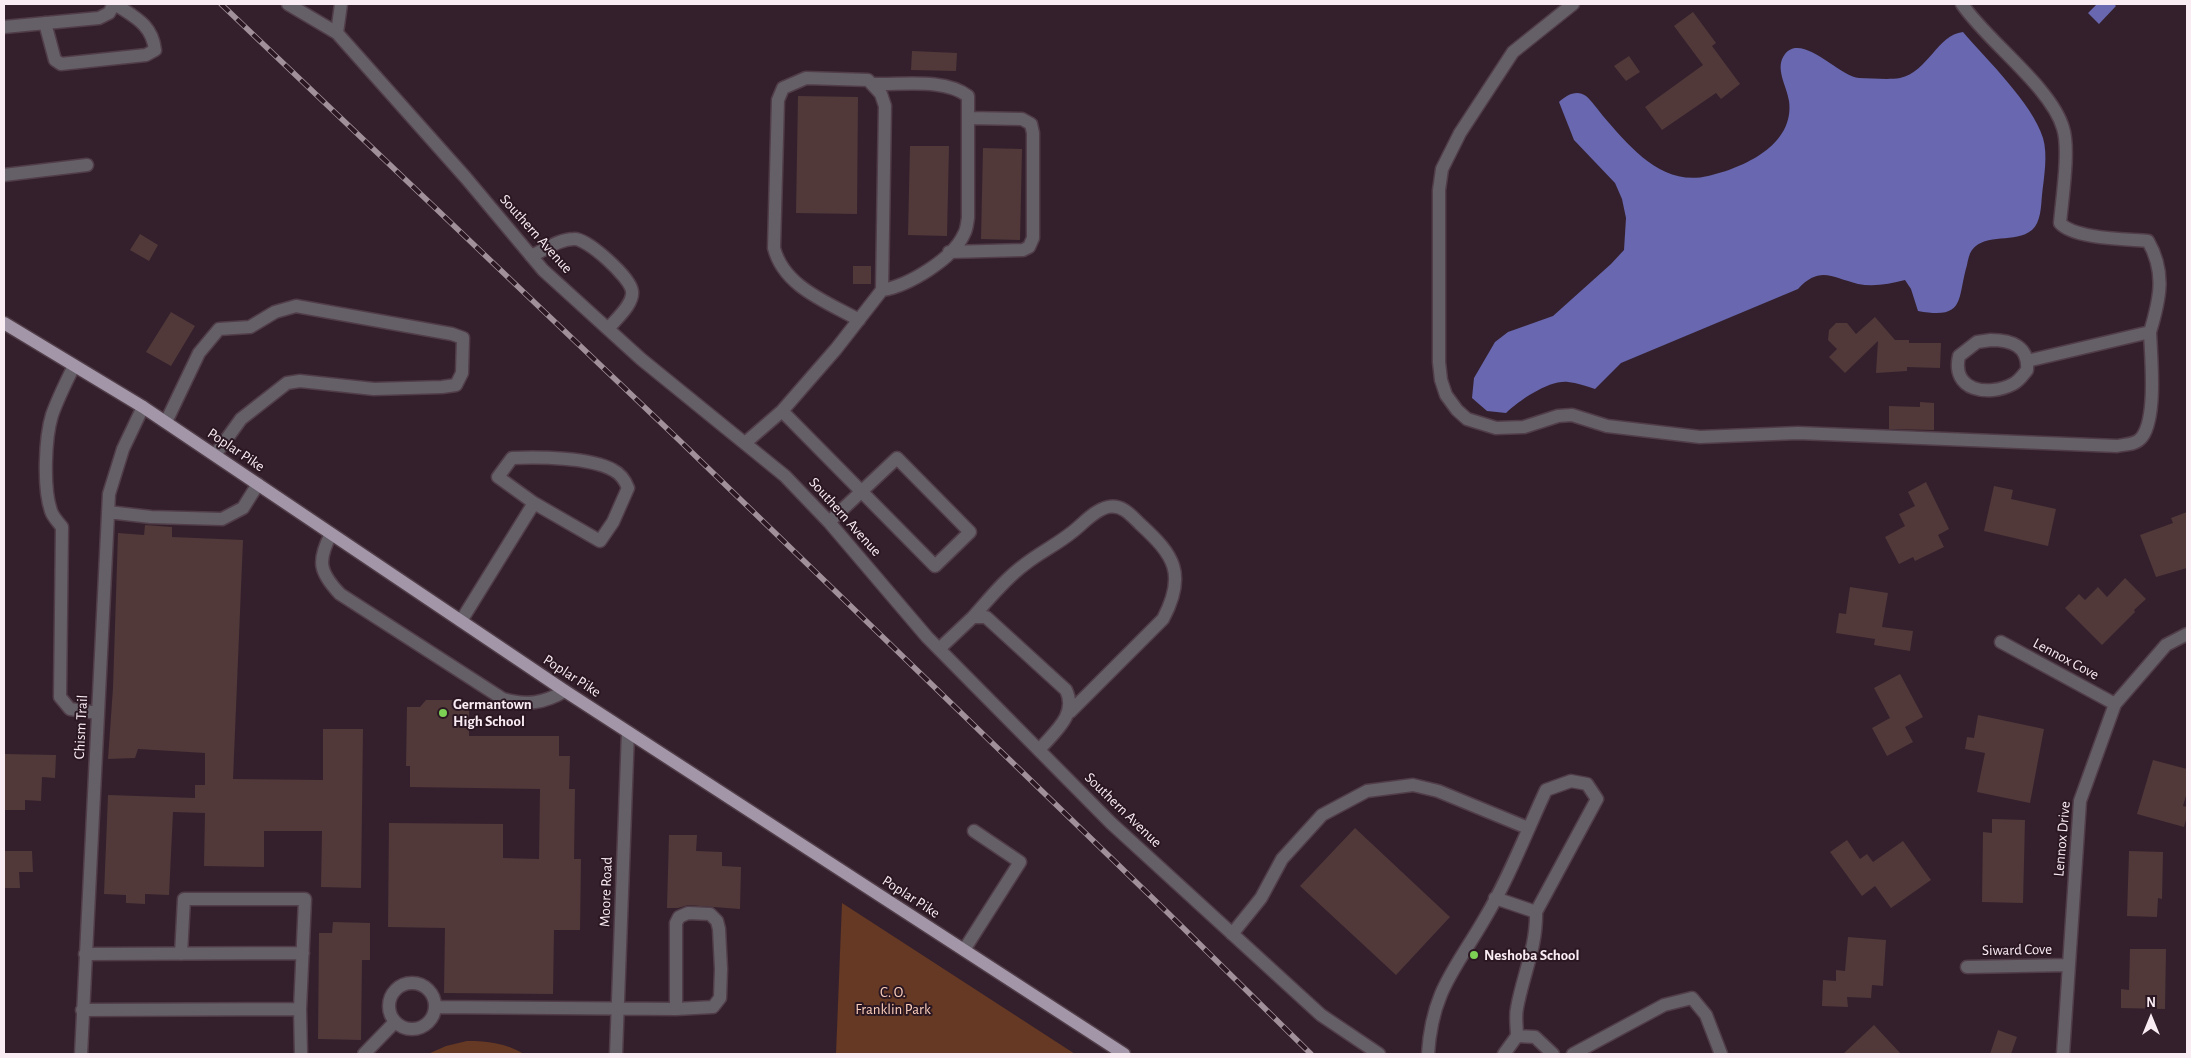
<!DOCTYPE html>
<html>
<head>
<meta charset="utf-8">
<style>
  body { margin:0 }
  #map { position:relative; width:2191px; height:1058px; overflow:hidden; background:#34202c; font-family:"Alegreya Sans",sans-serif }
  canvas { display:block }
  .frame { position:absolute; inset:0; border:5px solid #faecf3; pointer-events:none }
  .north { position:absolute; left:2126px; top:993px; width:50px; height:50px; -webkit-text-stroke:4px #2a1722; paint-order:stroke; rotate:0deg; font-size:14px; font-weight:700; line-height:20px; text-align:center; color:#faecf3 }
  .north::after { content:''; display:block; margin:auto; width:18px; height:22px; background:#faecf3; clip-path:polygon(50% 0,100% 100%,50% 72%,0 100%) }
</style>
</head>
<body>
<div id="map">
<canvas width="2191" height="1058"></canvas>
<div class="frame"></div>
<div class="north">N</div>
</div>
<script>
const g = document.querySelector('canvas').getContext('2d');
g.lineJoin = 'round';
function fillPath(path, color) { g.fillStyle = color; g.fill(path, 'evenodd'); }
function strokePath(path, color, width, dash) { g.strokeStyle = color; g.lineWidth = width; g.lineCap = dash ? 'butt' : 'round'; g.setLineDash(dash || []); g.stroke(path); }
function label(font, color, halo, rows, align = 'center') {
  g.font = font + ' "Alegreya Sans",sans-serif'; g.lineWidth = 4; g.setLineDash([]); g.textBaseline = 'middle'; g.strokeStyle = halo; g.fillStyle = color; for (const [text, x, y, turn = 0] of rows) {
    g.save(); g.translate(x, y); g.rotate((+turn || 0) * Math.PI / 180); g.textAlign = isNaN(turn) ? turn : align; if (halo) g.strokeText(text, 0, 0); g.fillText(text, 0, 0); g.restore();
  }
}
fillPath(new Path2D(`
  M842 903 1075 1054H836Z
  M467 1041C488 1041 505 1043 524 1054H428L446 1046Z`), '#653924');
fillPath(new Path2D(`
  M2097 4H2114L2116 6 2099 24 2088 13Z
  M1963 32C1987 60 2032 103 2043 138 2048 155 2044 177 2042 195 2041 206 2041 222 2032 230 2015 244 1986 232 1972 250 1969 254 1968 260 1967 265 1957 299 1966 320 1918 311L1911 289 1905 280C1889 284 1874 287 1858 284 1833 278 1820 265 1798 289L1621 363 1595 389C1586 386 1577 383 1568 382 1549 380 1520 400 1506 413L1487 411 1472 398 1474 378 1495 342 1508 332 1553 316 1611 264 1624 250 1626 218 1622 199 1615 183 1574 140 1559 102C1566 95 1577 89 1586 96 1592 101 1598 110 1603 116 1630 147 1662 187 1708 176 1743 168 1795 145 1789 101 1787 86 1774 68 1785 54 1802 32 1840 77 1859 78 1871 78 1888 80 1900 78 1928 72 1937 35 1963 32Z`), '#6867af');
fillPath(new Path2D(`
  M1693 12 1716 43 1712 46 1740 84 1721 99 1716 93 1662 130 1645 107 1703 65 1674 26Z
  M912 51 957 53 956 71 911 70Z
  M1629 56 1640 72 1626 81 1614 66Z
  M798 96 858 97 857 214 796 213Z
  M910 146H949L947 236 908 235Z
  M983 148 1022 149 1020 240 981 239Z
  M140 234 158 245 149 261 130 250Z
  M853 266H871V284H853Z
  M171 312 195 326 171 366 146 352Z
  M1875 317 1895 340H1909V343H1941L1940 368 1907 367V371L1876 373 1878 341 1845 373 1829 357 1837 349 1828 340 1829 330 1836 323H1847L1856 334Z
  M1920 402 1934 403V430L1889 429V406L1920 407Z
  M1926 482 1949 529 1938 535 1944 547 1915 561 1913 557 1899 564 1885 537 1905 526 1899 514 1915 506 1908 492Z
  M1994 486 2013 490 2011 499 2056 509 2048 546 1984 531Z
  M2187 512V568L2156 577 2140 535 2173 523 2171 518Z
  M145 525 172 527V537L243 540 233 779 323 780V729H363L361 888 321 887 322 831H264V867L204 866 205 813 173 812 169 895 145 894V904L126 903V895L104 894 108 795 195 798V785H205V753L138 749 135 758 108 759 113 688 118 533 144 535Z
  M2125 578 2146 599 2134 610 2135 612 2102 645 2065 608 2079 594 2085 600 2098 587 2107 597Z
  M1850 587 1888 593 1882 627 1913 631 1910 651 1874 645 1875 639 1836 633 1839 613 1846 614Z
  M1900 674 1923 717 1905 727 1913 742 1887 756 1872 728 1890 718 1874 688Z
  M426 700H461L469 708V736H559V756H570L569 789H575L574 859H581L580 930H554L553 994 444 993 445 928 388 927 389 823 503 824V858L539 859 540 789 410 787V766H406L407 707H420Z
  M1978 715 2044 729 2030 803 1977 792 1985 753 1965 749 1967 737 1974 738Z
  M4 754 56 755 55 778 42 777 41 801 25 800V810H4Z
  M2153 760 2187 769V792L2183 806 2187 807V816L2184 827 2137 814Z
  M1992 819 2025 820 2023 903 1982 902 1983 832 1992 833Z
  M1355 828 1450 917 1396 975 1300 886Z
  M669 835H697L696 851 722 852V866L741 867 740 909 688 905 678 908H667Z
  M1847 840 1860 859 1867 854 1873 862 1903 841 1931 880 1891 908 1875 886 1862 896 1830 852Z
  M4 851H32L33 872H19L20 888H4Z
  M2129 851 2163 852 2162 899 2158 898 2157 917 2127 916Z
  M333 922 370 923V960H362L361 1040 318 1039 319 933H332Z
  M1848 937 1886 940 1883 986 1872 985 1871 998 1847 997 1848 1007 1822 1006 1823 980 1836 981V970L1845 971Z
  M2130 949H2166L2165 1009 2121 1008V989L2129 990Z
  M1874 1025 1901 1054H1843Z
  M1998 1030 2017 1037 2011 1054H1990Z`), '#51393a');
const minor = new Path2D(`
  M288 4 337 33 466 178 543 270 641 359 785 476 829 522 927 637 1111 823 1321 1015 1379 1054
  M1573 4 1513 52 1460 133 1442 169 1439 190V362L1441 380 1446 395 1457 410 1467 419 1496 428 1524 427 1558 416 1572 415 1607 426 1700 437 1798 433 2117 446C2126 444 2136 445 2142 437 2157 417 2151 357 2150 332
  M1962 4C1987 41 2051 87 2063 128 2070 149 2062 199 2060 223 2074 239 2127 239 2148 241 2166 272 2160 299 2150 332L2027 361
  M45 23 55 60 61 64 146 55 155 50C152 24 134 17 115 4
  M4 27 99 18 109 13 114 4
  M337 33 341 4
  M874 84C903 85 944 78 968 96V218C967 223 967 229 964 234 953 259 908 286 882 290
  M4 175 87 165
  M949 252 1023 250 1029 247 1033 238V133L1031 124 1022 119 968 118
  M531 256C545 250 559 239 574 239 587 238 630 277 632 291 634 304 616 319 608 329
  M1991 340C2011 340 2029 346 2027 370 2023 375 2019 381 2013 384 1988 397 1951 391 1959 356L1977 342Z
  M74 366C66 382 58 398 52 415 45 438 43 488 51 511 53 517 58 522 62 527L60 697 70 709 98 713
  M782 411 836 349 882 290 885 106 881 94 868 80 806 78 783 88 778 100 774 248C784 287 827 302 859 320
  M166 422 199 353 219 329 250 327 275 312 296 306 452 334 463 338 462 373 456 385 442 387 374 389 300 381 287 383 241 419 215 455
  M745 443 782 411 935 566 970 532 897 458 829 522
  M108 512 151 517 222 519 243 508 258 484
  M331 534C317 561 319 572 340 594L503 699C527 706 544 703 565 691
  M973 617C989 599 1005 579 1024 565 1039 553 1056 545 1071 533 1082 525 1094 510 1108 507 1122 504 1131 515 1140 524 1174 555 1187 574 1163 619L1070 712
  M461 621 534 503 498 477 512 458C538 457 590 457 613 470 621 474 625 480 628 488L613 522 600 541 534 503
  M2001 642 2115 704
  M939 649 973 617H986L1066 690C1078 715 1054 732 1039 750
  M1495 898 1536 912
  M1232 934 1261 898 1282 859 1322 815 1367 791 1413 785 1438 791 1528 828
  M964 950 1020 862 974 831
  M85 954 303 953
  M181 954 184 899H305L300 1009 301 1054
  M1967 967 2068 965
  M389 1006a23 23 0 1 1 46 0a23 23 0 1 1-46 0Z
  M435 1007 676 1009 713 1007 720 998 721 969 719 929 717 921 710 914 688 913 679 917 676 923V1009
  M82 1010 300 1009
  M81 1054 109 494 123 449 143 407
  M364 1054 394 1023
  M616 1054 628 732
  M1428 1054C1432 991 1455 970 1485 918 1509 878 1526 833 1546 790L1571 781 1587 784 1597 799 1536 912C1537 946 1523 975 1517 1008 1515 1017 1517 1027 1517 1036
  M1504 1054 1517 1036 1535 1037 1553 1054
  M1573 1054 1664 1005 1692 998 1706 1015 1721 1054
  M2063 1054 2080 801 2115 704 2166 645 2187 634`);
const major = new Path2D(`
  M4 323 143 407 565 691 1124 1054`);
strokePath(minor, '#503d48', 15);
strokePath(major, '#503d48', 15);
strokePath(minor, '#655f68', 12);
strokePath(major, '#a296a8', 12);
const rail = new Path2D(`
  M221 4 679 440 1168 913 1311 1054`);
strokePath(rail, '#a19099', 5.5);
strokePath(rail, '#2a1722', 4, [11]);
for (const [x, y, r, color] of [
  [443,713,5,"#7cd155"],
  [1474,955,5,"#7cd155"]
]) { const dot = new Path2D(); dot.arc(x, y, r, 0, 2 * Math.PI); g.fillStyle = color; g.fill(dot); strokePath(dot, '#2a1722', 2); }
label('15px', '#faecf3', '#2a1722', [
  ["Southern Avenue",536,234,48],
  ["Poplar Pike",236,450,34],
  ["Southern Avenue",845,517,48],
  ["Lennox Cove",2066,659,28],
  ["Poplar Pike",572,676,33],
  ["Chism Trail",81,727,-87],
  ["Southern Avenue",1123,810,44],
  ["Lennox Drive",2062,839,-85],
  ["Moore Road",606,892,-88],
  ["Poplar Pike",911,897,33],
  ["Siward Cove",2017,950,-1]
]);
label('bold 15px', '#faecf3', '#2a1722', [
  ["Germantown",453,704],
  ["High School",453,721],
  ["Neshoba School",1484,955]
], 'left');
label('15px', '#fbcfbc', '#2a1722', [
  ["C. O.",893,992],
  ["Franklin Park",893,1009]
]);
</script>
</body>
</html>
